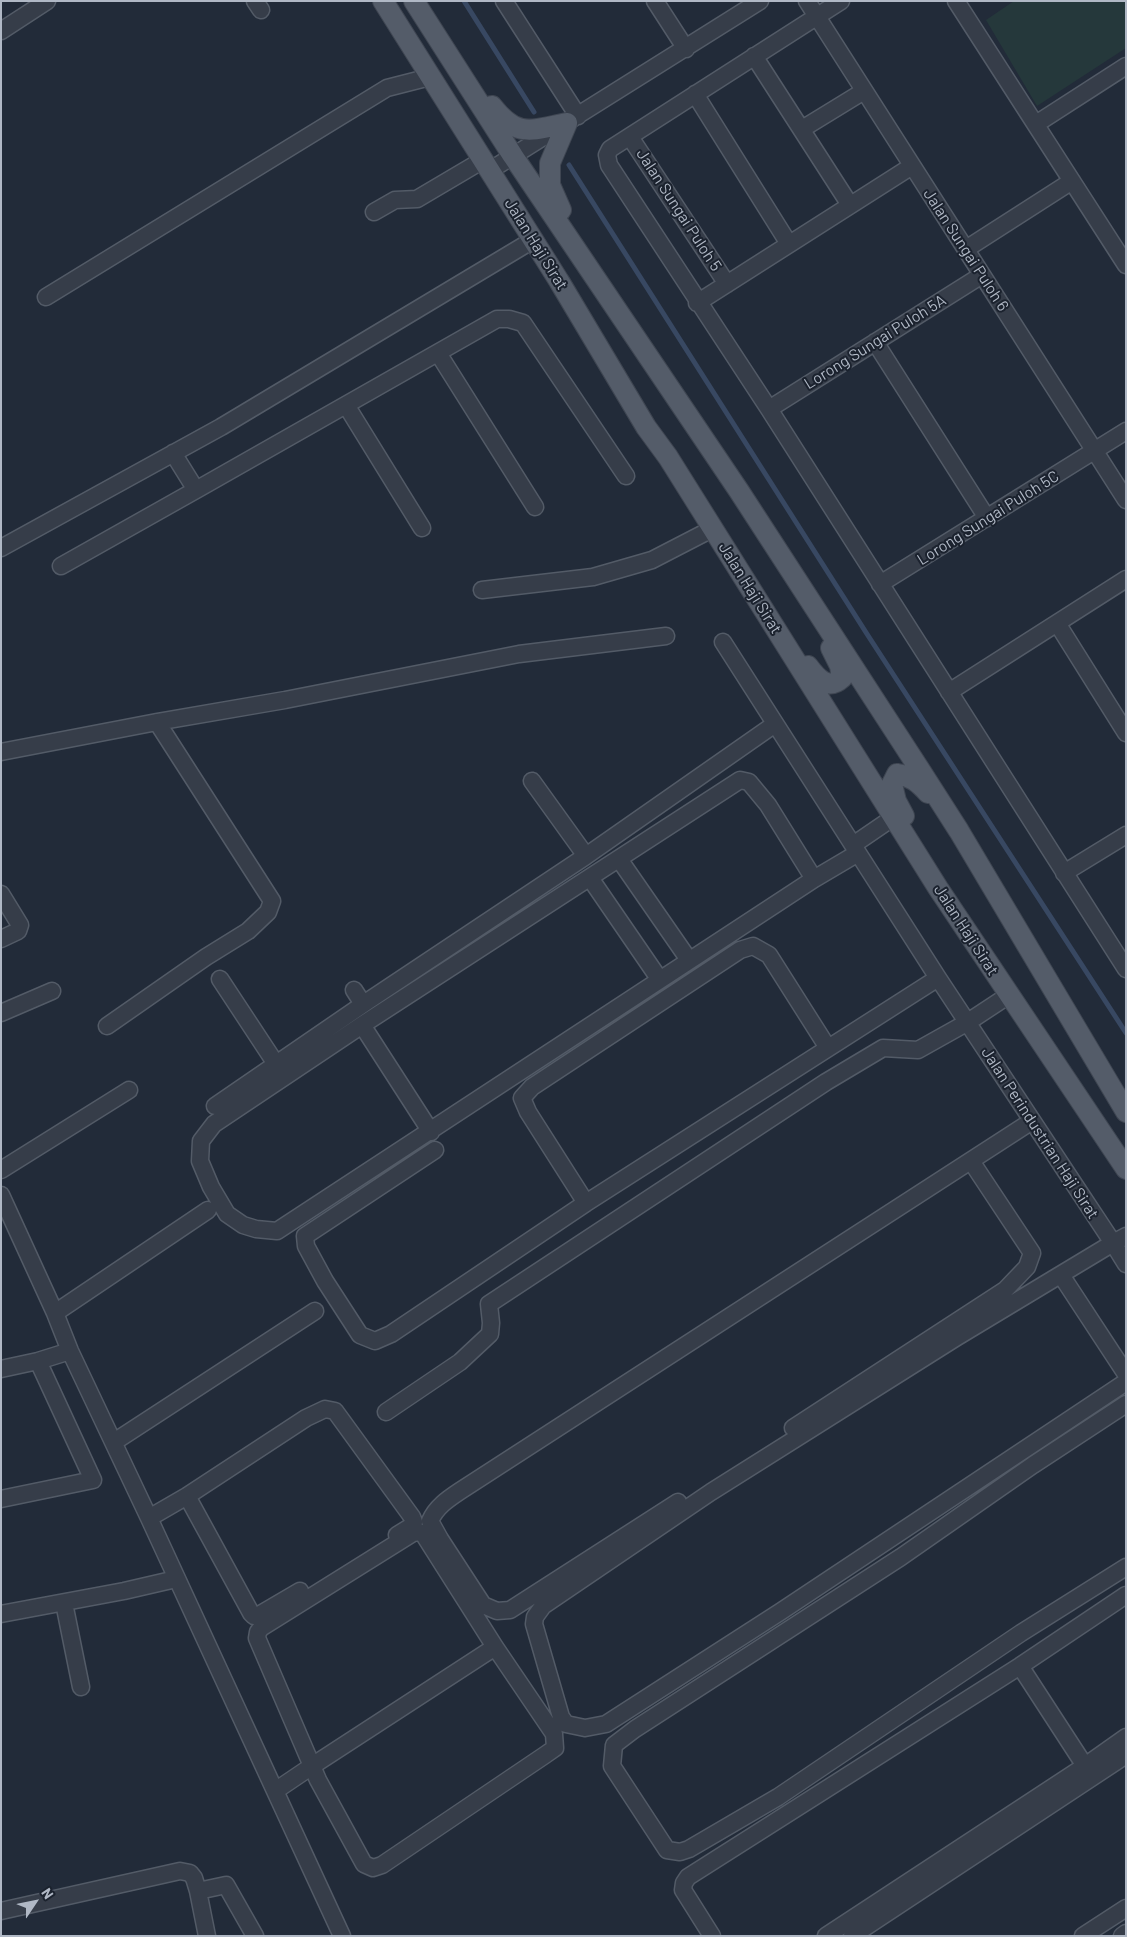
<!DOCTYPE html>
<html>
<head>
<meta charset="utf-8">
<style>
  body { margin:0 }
  #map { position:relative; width:1127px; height:1937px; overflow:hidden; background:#222b39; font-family:Barlow,sans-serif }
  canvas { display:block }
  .frame { position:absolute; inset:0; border:2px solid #b0b8c5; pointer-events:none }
  .north { position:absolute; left:10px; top:1877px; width:50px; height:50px; -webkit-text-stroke:4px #1b222e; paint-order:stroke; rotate:56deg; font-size:14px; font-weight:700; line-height:20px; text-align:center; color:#b0b8c5 }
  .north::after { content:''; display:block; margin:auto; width:18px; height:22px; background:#b0b8c5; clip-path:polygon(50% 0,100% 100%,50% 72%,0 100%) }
</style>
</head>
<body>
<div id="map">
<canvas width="1127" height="1937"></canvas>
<div class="frame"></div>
<div class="north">N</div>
</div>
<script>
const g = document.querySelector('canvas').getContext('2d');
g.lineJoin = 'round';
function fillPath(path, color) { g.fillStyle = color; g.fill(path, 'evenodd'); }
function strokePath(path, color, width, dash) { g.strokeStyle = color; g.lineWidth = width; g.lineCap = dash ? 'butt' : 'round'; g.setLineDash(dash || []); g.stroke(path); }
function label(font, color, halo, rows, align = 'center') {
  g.font = font + ' Barlow,sans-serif'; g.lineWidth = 4; g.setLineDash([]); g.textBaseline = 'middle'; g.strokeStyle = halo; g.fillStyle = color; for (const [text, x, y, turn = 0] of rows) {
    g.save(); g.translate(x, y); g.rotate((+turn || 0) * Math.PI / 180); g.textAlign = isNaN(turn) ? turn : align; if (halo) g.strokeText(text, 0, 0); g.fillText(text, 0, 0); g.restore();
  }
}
fillPath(new Path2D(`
  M1014 1H1126V48L1037 106 986 20Z`), '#25383b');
strokePath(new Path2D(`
  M464 1 534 112
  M569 165 867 634 1126 1033`), '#384862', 5);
const minor = new Path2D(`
  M255 1 261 10
  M504 1 578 116
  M655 1 686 49
  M807 1 1126 500
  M841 1 610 149 607 155 609 165 769 409 1126 969
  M956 1 1126 265
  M1 31 47 1
  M754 56 850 205
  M695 94 789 244
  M1036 124 1126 66
  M802 129 864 91
  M630 137 727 284
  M489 171 760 1
  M374 212 395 200 417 199 483 160
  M966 249 1072 181
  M46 297 387 88 430 77
  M697 303 912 166
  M875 342 987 518
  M438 353 535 507
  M346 405 422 528
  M769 409 982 275
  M196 490 497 319H509L523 323 626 476
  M1 548 221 427 533 240
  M61 566 196 490 173 453
  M880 584 1126 431
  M482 590 593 577 652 560 712 529
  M1057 623 1126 733
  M723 642 938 978 1113 1243 957 1337 711 1492 543 1606 535 1617 534 1624 561 1717 566 1724 585 1728 606 1724 780 1612 1126 1382
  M949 692 1126 579
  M1 752 157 722 285 700 519 654 666 636
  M740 780 749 782 768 805 814 879C635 996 457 1115 277 1231L256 1229 243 1225 227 1214 211 1187 200 1161 201 1141 214 1124 362 1025Z
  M532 781 586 856
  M853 845 894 817
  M619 859 689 960
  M1064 873 1126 835
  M590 878 660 980
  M814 879 858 853
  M1 894 20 925 18 931 1 939
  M220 979 276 1064
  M354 990 363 1004
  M1 1013 52 991
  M362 1025 431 1132
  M107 1026 206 957 248 931 268 912 272 901 157 722
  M215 1106 368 1001 586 856 775 724
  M435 1150 305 1236 306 1246 325 1281 360 1335 375 1341 391 1334 586 1203 938 978
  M1 1170 129 1090
  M1 1195 55 1313 70 1351 149 1518 342 1936
  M586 1203 528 1112 522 1098 532 1087 740 950 753 946 769 955 828 1048
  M1126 1236 1113 1243 1126 1264
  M1061 1275 1126 1374
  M55 1313 208 1210
  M1 1369 38 1361 70 1351
  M1126 1404 1033 1465 901 1557 635 1729 614 1745 612 1766 667 1850 680 1852 689 1849 778 1797 1021 1633 1126 1567
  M386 1412 460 1362 490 1334 491 1323 489 1304 826 1082 883 1048 918 1050 968 1022 1009 995
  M793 1428 1005 1290 1027 1267 1032 1253 971 1161
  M114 1442 315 1311
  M187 1496 251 1613 254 1616 259 1615 300 1591
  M1 1499 93 1480 38 1361
  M678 1502 510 1610 497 1611 483 1605 440 1539 430 1521C436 1507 448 1499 460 1491L1032 1121
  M149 1518 187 1496 306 1418 325 1409 335 1411 412 1517 414 1522 410 1527 397 1535
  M64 1603 81 1687
  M1 1614 124 1591 176 1579
  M1020 1666 1085 1766
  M275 1791 312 1766 318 1780 364 1864 373 1868 382 1865 545 1755 555 1748 554 1734 495 1647 424 1535 419 1532 413 1533 261 1628 258 1632 257 1638 312 1766 495 1647
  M198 1891 207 1936
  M1 1911 180 1871 190 1873 194 1878 198 1891 226 1885 255 1936
  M712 1936 683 1890 684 1883 688 1877 1020 1666 1126 1595
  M826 1936 1085 1766 1126 1737
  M852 1936 1126 1755
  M1083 1936 1126 1908
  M1122 1936 1126 1933`);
const major = new Path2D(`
  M383 1 559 281 646 427 668 457 938 888 1126 1169
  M414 1 513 156 739 491 920 770 959 831 1126 1112
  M492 106C518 139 531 130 567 123
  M561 210 550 185V163L567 123
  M808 666C817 678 828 691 842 678L840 666 831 648
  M904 816 896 801 892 784 897 774C911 776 919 783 928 793`);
strokePath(minor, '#535b67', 19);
strokePath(major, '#3f4652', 22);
strokePath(minor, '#363d49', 16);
strokePath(major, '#545c69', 20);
label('16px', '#b0b8c5', '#1b222e', [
  ["Jalan Sungai Puloh 5",679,210,57],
  ["Jalan Haji Sirat",536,244,58],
  ["Jalan Sungai Puloh 6",966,250,57],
  ["Lorong Sungai Puloh 5A",875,342,-32],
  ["Lorong Sungai Puloh 5C",988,518,-32],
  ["Jalan Haji Sirat",750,588,58],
  ["Jalan Haji Sirat",966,930,57],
  ["Jalan Perindustrian Haji Sirat",1040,1133,57]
]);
</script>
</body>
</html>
